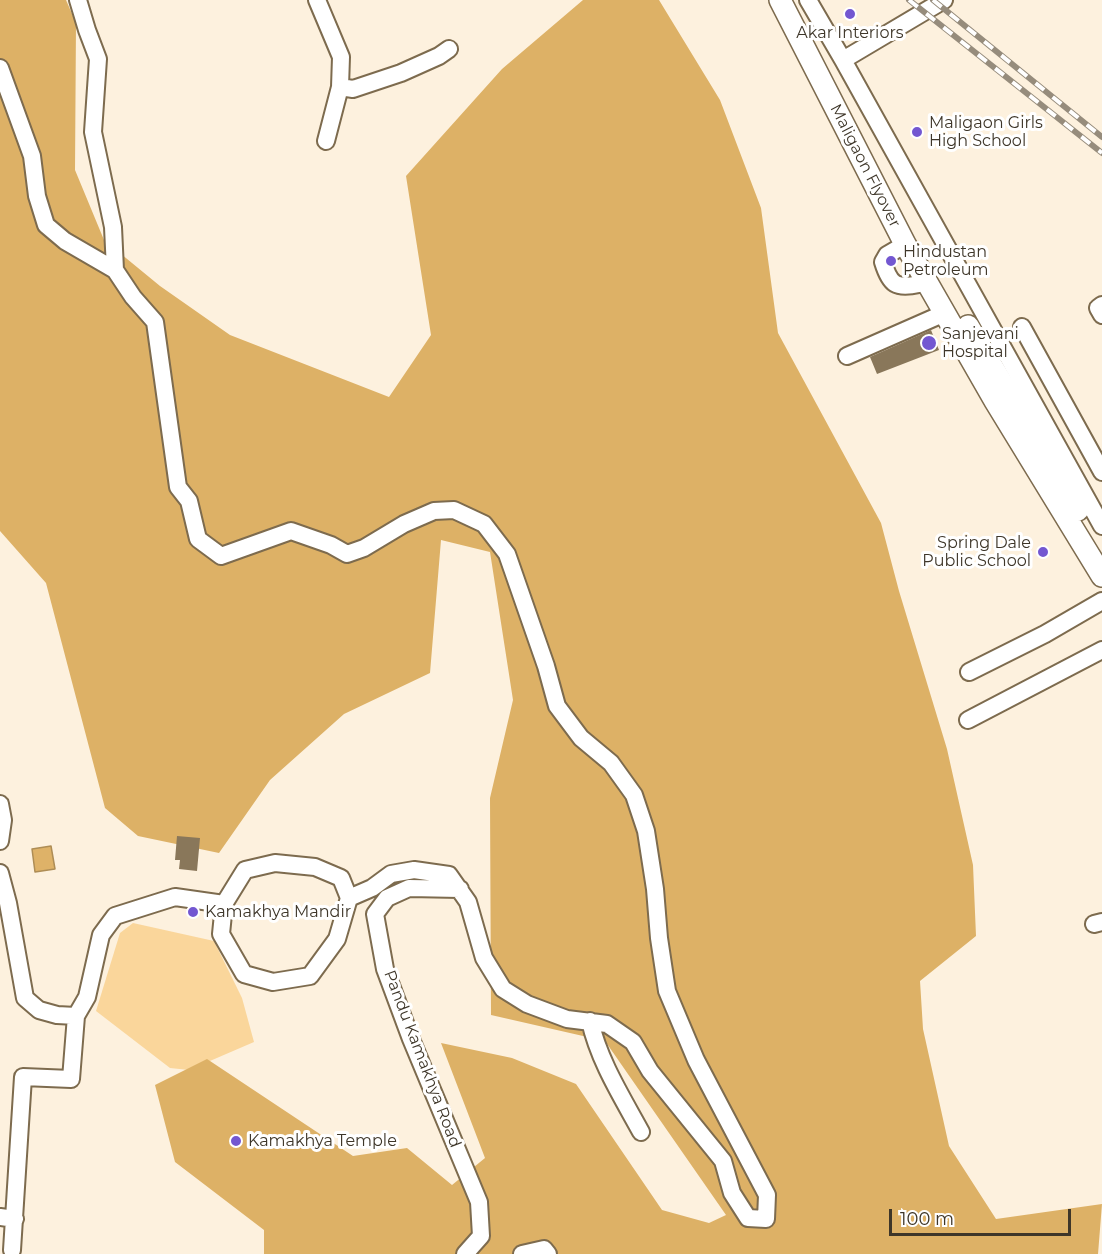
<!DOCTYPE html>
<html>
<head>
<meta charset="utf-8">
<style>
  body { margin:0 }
  #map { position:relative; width:1102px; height:1254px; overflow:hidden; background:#fdf1de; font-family:Montserrat,sans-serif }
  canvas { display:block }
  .scale { position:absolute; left:889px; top:1209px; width:182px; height:27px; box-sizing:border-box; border:3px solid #3e3629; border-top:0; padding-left:8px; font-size:18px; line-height:21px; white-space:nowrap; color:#3e3629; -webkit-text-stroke:4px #fff; paint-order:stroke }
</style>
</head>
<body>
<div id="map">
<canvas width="1102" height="1254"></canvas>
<div class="scale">100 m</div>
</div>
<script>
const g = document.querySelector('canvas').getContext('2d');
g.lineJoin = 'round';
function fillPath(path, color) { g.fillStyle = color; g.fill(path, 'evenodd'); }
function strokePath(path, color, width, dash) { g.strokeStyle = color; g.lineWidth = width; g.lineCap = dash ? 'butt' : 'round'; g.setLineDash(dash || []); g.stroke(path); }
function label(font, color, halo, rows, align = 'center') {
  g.font = font + ' Montserrat,sans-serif'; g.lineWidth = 6; g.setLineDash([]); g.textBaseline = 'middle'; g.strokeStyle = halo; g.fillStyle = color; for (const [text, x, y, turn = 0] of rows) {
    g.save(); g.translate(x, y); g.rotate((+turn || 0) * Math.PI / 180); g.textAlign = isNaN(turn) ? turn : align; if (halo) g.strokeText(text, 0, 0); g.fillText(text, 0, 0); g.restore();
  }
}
fillPath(new Path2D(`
  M133 923 214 941 242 998 254 1042 189 1070 170 1068 96 1011 120 933Z`), '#fad69b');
fillPath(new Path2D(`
  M0 0H66L76 23 75 170 104 240 160 286 230 335 389 397 431 335 406 176 502 69 583 0H659L720 100 761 208 778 333 881 523 899 591 947 749 973 865 976 936 920 981 923 1029 949 1146 996 1219 1102 1204 1098 1254H264V1230L175 1162 155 1085 207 1059 353 1156 407 1148 452 1185 485 1158 441 1043 512 1058 576 1084 662 1210 709 1223 726 1215 605 1041 491 1015 490 798 513 700 490 552 441 540 430 673 344 714 270 780 219 853 138 836 105 808 46 583 0 531Z`), '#ddb166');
const water = new Path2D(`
  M51 846 55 869 35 872 32 849Z`);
fillPath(water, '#deb268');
strokePath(water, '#ae8d55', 1.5);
fillPath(new Path2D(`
  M931 330 939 350 877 374 870 357Z
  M177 836 200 838 197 871 179 869 180 860H175Z`), '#89775a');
const minor = new Path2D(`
  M78 0 87 30 98 59 93 132 113 227 115 270
  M317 0 341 57 340 87 326 141
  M808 0 843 60 1102 526
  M843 60 944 0
  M0 68 32 156 37 196 46 225 65 241 115 270 133 297 155 322 178 487 189 501 198 539 221 556 291 531 331 545 347 554 364 548 404 524 434 511 454 510 484 524 507 554 546 666 557 706 581 738 611 763 634 795 646 831 655 889 659 938 667 991 696 1060 767 1195 766 1219 748 1218 732 1193 723 1161 650 1071 633 1042 607 1024 567 1019 527 1004 503 989 484 958 468 902 449 875 414 870 391 874 372 888 349 898
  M340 87 353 89 401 73 439 56 449 49
  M899 248 887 255 883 262C890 285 896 289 919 284
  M1102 305 1098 308 1102 315
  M1022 327 1102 472
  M847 356 938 316
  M969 672 1045 634 1102 601
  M968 720 1102 650
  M0 804 3 820 0 841
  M275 863 315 867 341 878 349 898 337 939 310 976 273 982 244 974 221 934 224 904 245 870Z
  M0 873 8 903 25 998 39 1010 57 1015 76 1016 87 997 101 935 115 916 175 897 224 904
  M460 889 409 888 387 898 375 914 385 969 411 1039 479 1202 481 1236 465 1254
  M1094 924 1102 922
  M590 1021C599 1061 622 1097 641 1132
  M0 1217 15 1219
  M12 1250 23 1077 71 1079 76 1016
  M522 1254 544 1249 548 1254`);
const major = new Path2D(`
  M780 0 905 244 995 401 1102 576
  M968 326 1078 510`);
strokePath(minor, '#7d6b4e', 20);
strokePath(major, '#7d6b4e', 24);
strokePath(minor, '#fff', 16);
strokePath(major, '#fff', 21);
const rail = new Path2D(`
  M909 0 1102 153
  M933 0 1102 137`);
strokePath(rail, '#968c7c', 6);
strokePath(rail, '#fff', 4, [11]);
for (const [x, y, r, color] of [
  [850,14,6,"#7357d1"],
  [917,132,6,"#7357d1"],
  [891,261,6,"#7357d1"],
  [929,343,8,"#7357d1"],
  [1043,552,6,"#7357d1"],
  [193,912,6,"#7357d1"],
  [236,1141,6,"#7357d1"]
]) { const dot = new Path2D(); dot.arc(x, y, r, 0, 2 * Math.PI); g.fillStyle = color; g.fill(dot); strokePath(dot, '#fff', 2); }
label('16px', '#3e3629', '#fff', [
  ["Akar Interiors",850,33,"center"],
  ["Maligaon Girls",929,123],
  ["High School",929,141],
  ["Hindustan",903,252],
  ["Petroleum",903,270],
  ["Sanjevani",942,334],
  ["Hospital",942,352],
  ["Spring Dale",1031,543,"right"],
  ["Public School",1031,561,"right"],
  ["Kamakhya Mandir",205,912],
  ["Kamakhya Temple",248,1141]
], 'left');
label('16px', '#3e3629', '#fff', [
  ["Maligaon Flyover",865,166,63],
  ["Pandu Kamakhya Road",422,1059,69]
]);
</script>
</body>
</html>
